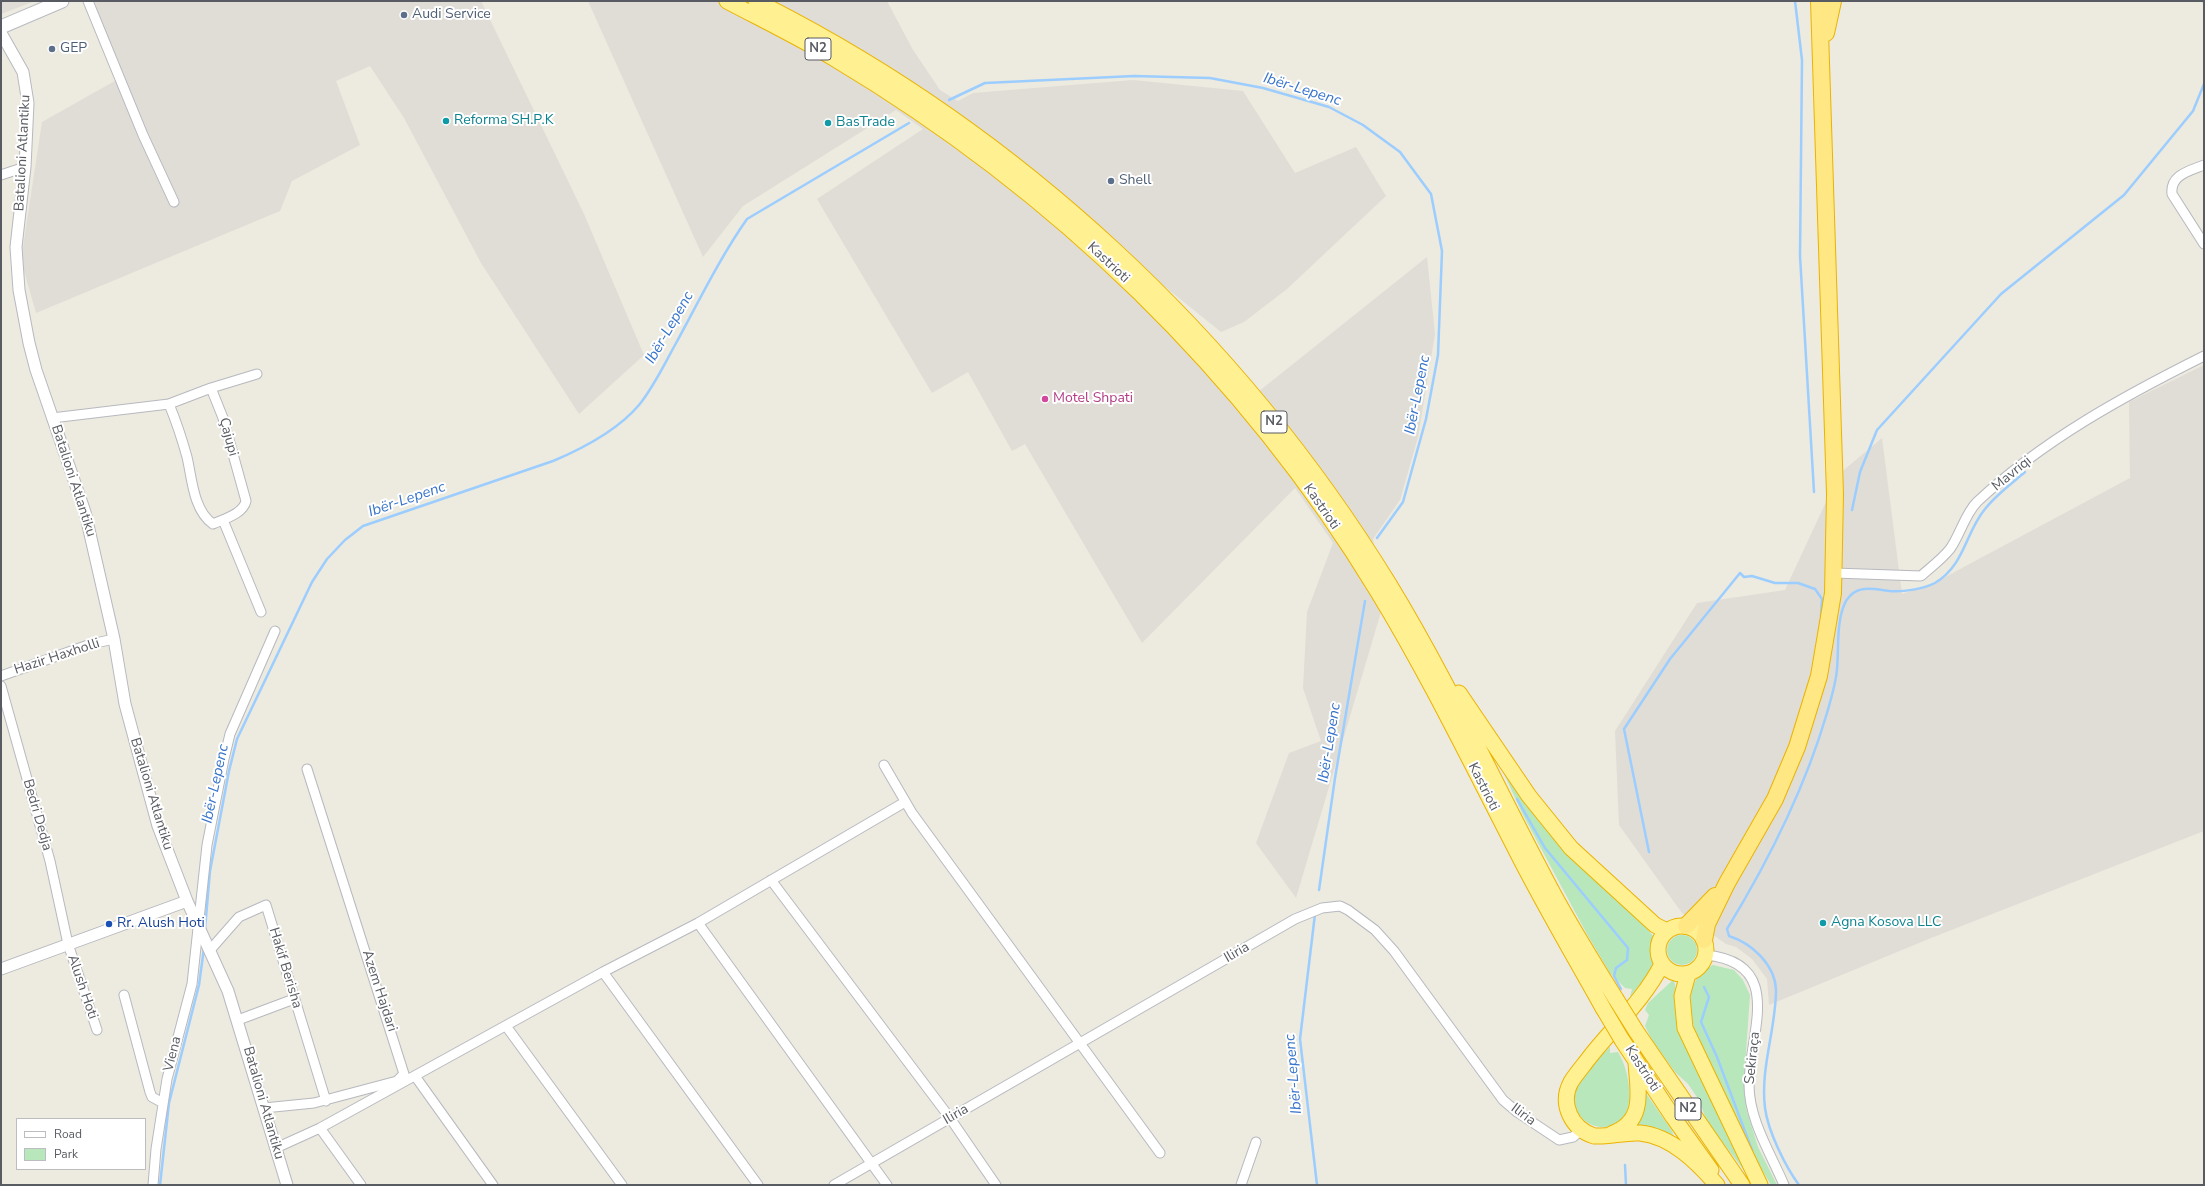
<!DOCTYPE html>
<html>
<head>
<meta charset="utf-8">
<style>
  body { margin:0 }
  #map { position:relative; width:2205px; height:1186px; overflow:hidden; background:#edeadf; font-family:"Nunito Sans",sans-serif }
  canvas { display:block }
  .frame { position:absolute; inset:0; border:2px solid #585b61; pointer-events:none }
  .legend { position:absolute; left:16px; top:1118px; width:130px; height:52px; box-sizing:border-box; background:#fff; border:1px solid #bcbdc0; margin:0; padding:5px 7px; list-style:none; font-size:12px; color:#585b61 }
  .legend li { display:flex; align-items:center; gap:8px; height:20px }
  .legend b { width:20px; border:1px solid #bcbdc0 }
</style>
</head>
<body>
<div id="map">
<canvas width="2205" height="1186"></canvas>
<div class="frame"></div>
<ul class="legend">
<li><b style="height:5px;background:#fff"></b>Road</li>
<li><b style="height:11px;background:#b8e7bc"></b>Park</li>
</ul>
</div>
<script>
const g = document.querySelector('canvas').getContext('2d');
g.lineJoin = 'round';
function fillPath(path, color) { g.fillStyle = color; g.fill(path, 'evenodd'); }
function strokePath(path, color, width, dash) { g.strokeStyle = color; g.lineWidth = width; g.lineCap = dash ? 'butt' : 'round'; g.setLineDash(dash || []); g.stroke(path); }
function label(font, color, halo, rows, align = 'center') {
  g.font = font + ' "Nunito Sans",sans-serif'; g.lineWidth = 4; g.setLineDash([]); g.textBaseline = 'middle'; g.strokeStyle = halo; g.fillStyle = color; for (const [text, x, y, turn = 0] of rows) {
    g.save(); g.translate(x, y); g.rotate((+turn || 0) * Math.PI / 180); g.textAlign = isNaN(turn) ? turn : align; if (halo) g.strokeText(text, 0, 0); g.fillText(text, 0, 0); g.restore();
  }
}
fillPath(new Path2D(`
  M1 1H35L1 14Z
  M90 1H481L584 214 644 355 579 414 481 263 404 118 370 66 336 81 360 145 292 181 280 211 36 313 21 260 42 122 120 78Z
  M588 1H887L913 50 940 90 958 101 973 93 1133 80 1243 91 1295 173 1356 147 1386 196 1287 289 1244 322 1221 332 1153 277 1258 392 1427 257 1435 334 1418 437 1400 500 1373 539 1381 612 1296 898 1256 843 1289 753 1321 741 1303 688 1307 612 1333 543 1295 488 1142 643 1025 444 1012 451 968 372 932 393 817 199 923 129 896 110 743 206 703 257Z
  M2204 365V831L1931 938 1769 1005 1767 979 1752 959 1736 947 1726 944 1682 913 1619 825 1615 731 1697 603 1785 590 1839 474 1882 438 1902 594 1934 583 2130 478 2129 402Z`), '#e0ddd7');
fillPath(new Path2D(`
  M1495 754 1654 937 1652 951 1655 965 1630 997 1632 989 1625 988 1610 973 1588 936 1522 813Z
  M1667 950a15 15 0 1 1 30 0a15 15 0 1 1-30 0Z
  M1713 965 1734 970 1743 980 1750 995 1744 1081 1747 1112 1758 1147 1777 1185H1771L1749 1148 1694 1028C1689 1001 1686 979 1713 965Z
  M1673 980 1675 984 1676 1012 1739 1159 1753 1182 1707 1122 1699 1100 1688 1084 1675 1072 1652 1040 1645 1026 1649 1015 1645 1010 1648 1003Z
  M1610 1047V1053L1618 1052C1624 1062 1628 1075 1629 1087 1636 1150 1559 1130 1577 1087 1584 1072 1598 1058 1610 1047Z
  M1645 1092 1672 1131 1674 1137 1634 1127Z`), '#b8e7bc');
strokePath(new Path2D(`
  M1795 1 1802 60 1800 256 1814 492
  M2202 1 2204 2
  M949 100 985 83 1134 76 1210 78 1263 88 1329 107 1363 125 1400 152 1431 194 1442 251 1438 355 1426 419 1403 502 1377 538
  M1852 510 1860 472 1877 430 2001 294 2124 195 2193 111 2204 84
  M1517 799 1545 848 1628 948 1627 960 1616 968 1614 976 1621 989
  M1649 852 1624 729 1670 659 1740 573 1744 577 1752 576 1775 583H1798L1815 589 1822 599 1821 616
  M1319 890 1335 778 1365 601
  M1315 914 1300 1039 1317 1185
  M205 929 210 871 229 771 237 739 312 582 327 559 345 540 363 526 553 461C584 448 617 431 639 405 653 388 664 365 675 345 698 303 719 259 747 219L909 123
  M1704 987 1709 997 1701 1022 1717 1057 1752 1150
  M1625 1165 1626 1185
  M160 1185 169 1103 199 985 204 948
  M1799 1185C1785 1166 1768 1131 1765 1108 1760 1068 1776 1029 1776 990 1775 964 1751 943 1729 936L1727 929C1768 862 1805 788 1827 713 1831 699 1836 683 1837 669 1839 649 1836 622 1845 603 1846 600 1852 593 1855 592 1864 586 1880 590 1890 591 1904 592 1923 589 1935 583 1965 565 1965 533 1985 509 1996 495 2011 484 2025 472`), '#9ccdff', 2.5);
const minor = new Path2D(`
  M88 1 143 135 174 202
  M2204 165C2189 171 2170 175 2172 194L2204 244
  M1 175 25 167
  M211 388 257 374
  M52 418 169 404 211 388 223 418 246 501C243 514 224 519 213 524 193 510 192 478 187 457 182 439 176 421 169 404
  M223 520 261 612
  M1834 573 1921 576C1930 568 1942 559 1950 549 1960 535 1965 514 1977 502 2043 440 2124 396 2204 356
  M1 676 91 644 114 639
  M1 686 50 861 68 944 97 1030
  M884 765 912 813 1160 1153
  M771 880 950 1118 996 1185
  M698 923 887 1185
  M210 950 239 917 266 905 326 1101
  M1706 955C1786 963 1749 1033 1749 1085 1749 1120 1771 1154 1784 1185
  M603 972 758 1185
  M124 995 150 1092 152 1097 163 1103
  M238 1020 294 999
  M506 1026 622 1185
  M415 1076 493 1185
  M264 1108 314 1103 397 1081 404 1074 307 769
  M320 1128 361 1185
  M276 1148 320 1128 603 972 698 923 905 802
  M153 1185 156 1149 167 1079 192 984 207 845 224 759 230 734 275 631
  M834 1185 1295 919 1322 908 1340 906 1348 910 1375 930 1394 951 1503 1100 1517 1112 1559 1140 1573 1137 1581 1130
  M1241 1185 1256 1142`);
const tertiary = new Path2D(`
  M1 33 23 72 28 103 25 167 16 247 19 290 29 343 36 370 85 512 114 639 125 704 158 826 187 901 228 991 287 1185
  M1 969 187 901`);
const secondary = new Path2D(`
  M1 27 62 1`);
const trunk = new Path2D(`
  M727 1C763 20 800 38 835 59 1056 191 1244 372 1378 592 1429 676 1472 765 1517 852 1544 905 1574 956 1603 1008
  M756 1C1016 131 1237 337 1389 584 1450 684 1498 791 1554 895 1573 930 1595 965 1616 999
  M1459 693 1529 796 1571 848 1655 925 1667 931
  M1658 950a24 24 0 1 1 48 0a24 24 0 1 1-48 0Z
  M1662 964C1644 1000 1613 1027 1589 1058 1583 1066 1576 1074 1571 1082 1559 1104 1572 1129 1594 1136 1609 1137 1624 1132 1640 1133 1671 1136 1697 1162 1717 1185
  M1688 974 1682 996 1685 1028 1760 1185
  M1636 1031 1742 1185
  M1622 1040 1673 1117 1711 1170
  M1611 1134C1646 1122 1638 1091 1636 1063`);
const motorway = new Path2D(`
  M1826 33 1833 1
  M1686 926 1715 896
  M1704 940 1707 924 1727 883 1775 799 1797 747 1819 676 1833 593 1835 494 1819 1`);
strokePath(minor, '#b7b9bf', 11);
strokePath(tertiary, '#b7b9bf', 13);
strokePath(secondary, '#b8bbc2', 15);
strokePath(trunk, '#ebb300', 17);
strokePath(motorway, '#ebb300', 18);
strokePath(minor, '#fff', 9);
strokePath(tertiary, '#fff', 11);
strokePath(secondary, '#fff', 13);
strokePath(trunk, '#fff092', 15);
strokePath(motorway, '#ffe883', 16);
const trunkBridge = new Path2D(`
  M1616 999 1636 1031
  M1603 1008 1622 1040`);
strokePath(trunkBridge, '#ebb300', 17, []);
strokePath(trunkBridge, '#fff092', 15);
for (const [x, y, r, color] of [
  [404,15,4,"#5c6f8a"],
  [52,49,4,"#5c6f8a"],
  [446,121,4,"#0f9aa8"],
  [828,123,4,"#0f9aa8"],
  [1111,181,4,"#5c6f8a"],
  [1045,399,4,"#d1479c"],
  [1823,923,4,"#0f9aa8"],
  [109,924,4,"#1a4fb4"]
]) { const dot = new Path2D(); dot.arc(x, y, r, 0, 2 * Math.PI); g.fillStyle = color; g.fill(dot); strokePath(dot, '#fff', 1.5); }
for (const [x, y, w] of [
  [818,49,26],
  [1274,422,26],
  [1688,1109,26]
]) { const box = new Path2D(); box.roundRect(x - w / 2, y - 11, w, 22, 3); g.fillStyle = '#fff'; g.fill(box); strokePath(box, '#585b61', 1); }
label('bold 13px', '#585b61', null, [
  ["N2",818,49],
  ["N2",1274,422],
  ["N2",1688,1109]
]);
label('14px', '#4e5e75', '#fff', [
  ["Audi Service",412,15],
  ["GEP",60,49],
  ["Shell",1119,181]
], 'left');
label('14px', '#0d838f', '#fff', [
  ["Reforma SH.P.K",454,121],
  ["BasTrade",836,123],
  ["Agna Kosova LLC",1831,923]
], 'left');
label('14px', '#585b61', '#fff', [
  ["Batalioni Atlantiku",23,153,-87],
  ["Kastrioti",1108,263,43],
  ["Çajupi",228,437,75],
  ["Mavriqi",2012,474,-39],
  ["Batalioni Atlantiku",73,481,72],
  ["Kastrioti",1321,507,55],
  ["Hazir Haxholli",57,657,-18],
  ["Kastrioti",1483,787,63],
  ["Batalioni Atlantiku",151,794,73],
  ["Bedri Dedja",37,815,74],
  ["Iliria",1237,953,-30],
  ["Hakif Berisha",285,968,73],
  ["Alush Hoti",82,987,71],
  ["Azem Hajdari",379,991,72],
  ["Viena",173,1054,-76],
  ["Sekiraça",1753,1058,-84],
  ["Kastrioti",1642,1069,57],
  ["Batalioni Atlantiku",263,1103,74],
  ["Iliria",956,1115,-30],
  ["Iliria",1523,1115,37]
]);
label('14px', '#b23c85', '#fff', [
  ["Motel Shpati",1053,399]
], 'left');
label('14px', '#164399', '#fff', [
  ["Rr. Alush Hoti",117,924]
], 'left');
label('italic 15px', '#3774ca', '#fff', [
  ["Ibër-Lepenc",1302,90,17],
  ["Ibër-Lepenc",670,328,-60],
  ["Ibër-Lepenc",1418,395,-79],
  ["Ibër-Lepenc",407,500,-19],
  ["Ibër-Lepenc",1330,743,-81],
  ["Ibër-Lepenc",216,784,-78],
  ["Ibër-Lepenc",1294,1074,-95]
]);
</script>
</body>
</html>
